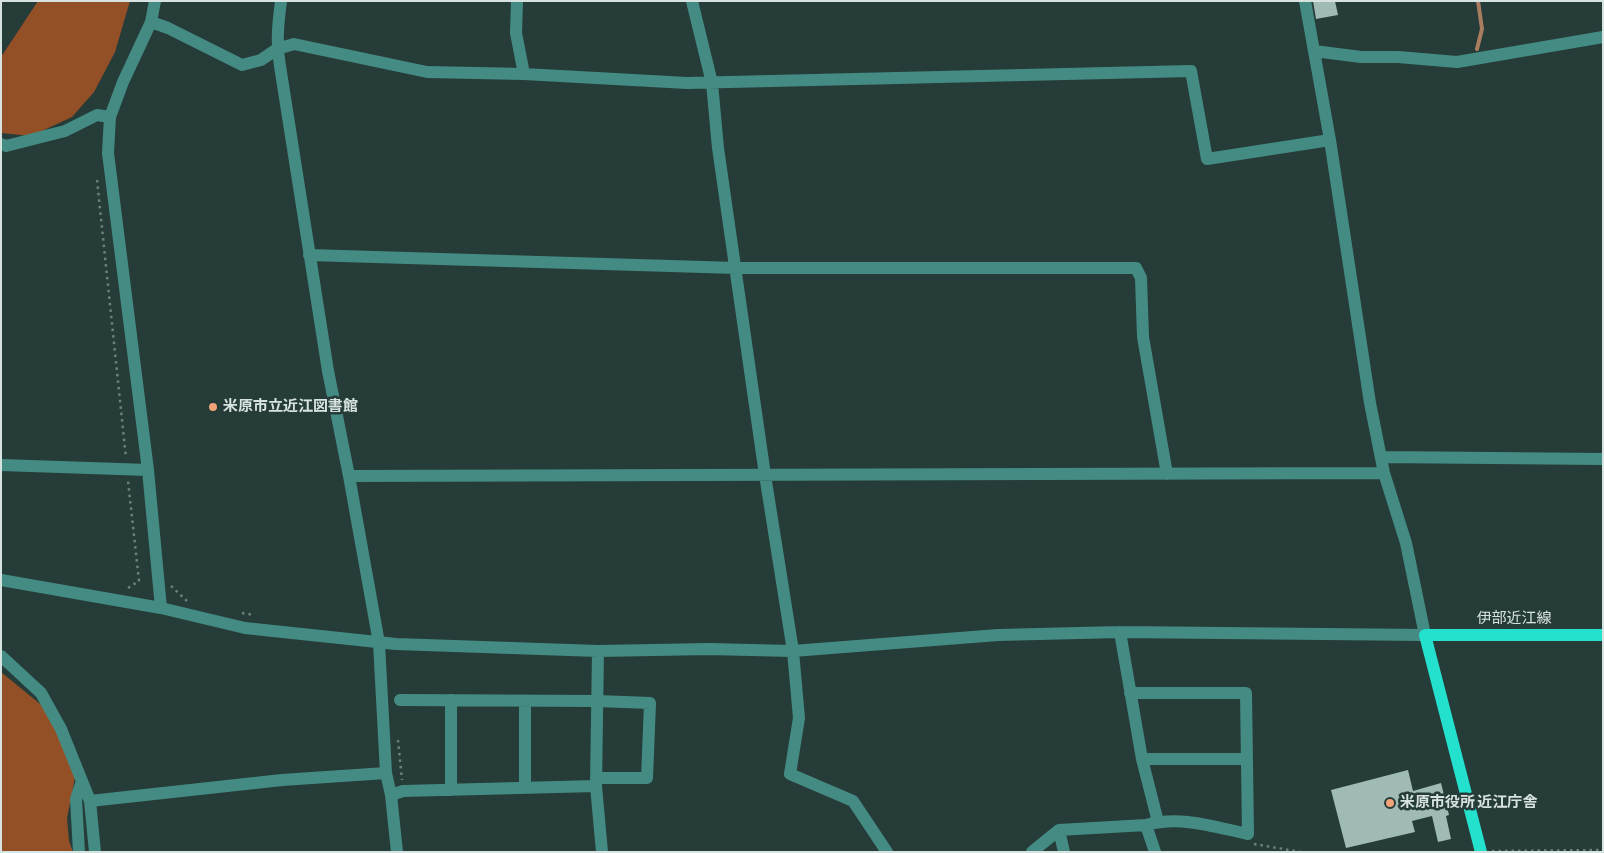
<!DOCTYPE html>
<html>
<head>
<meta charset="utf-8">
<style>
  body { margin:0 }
  #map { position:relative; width:1604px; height:853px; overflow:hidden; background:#263c39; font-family:"Sofia Sans Condensed",sans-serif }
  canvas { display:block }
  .frame { position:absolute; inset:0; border:2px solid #d6e3e1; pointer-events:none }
</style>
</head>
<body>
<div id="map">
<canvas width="1604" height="853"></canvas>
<div class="frame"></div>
</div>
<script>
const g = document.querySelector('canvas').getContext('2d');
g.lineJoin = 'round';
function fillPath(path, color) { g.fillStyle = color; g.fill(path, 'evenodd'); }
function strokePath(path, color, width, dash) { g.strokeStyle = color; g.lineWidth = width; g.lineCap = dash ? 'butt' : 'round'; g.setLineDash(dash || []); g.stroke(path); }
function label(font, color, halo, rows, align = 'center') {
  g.font = font + ' "Sofia Sans Condensed","Noto Sans JP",sans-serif'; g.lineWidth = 5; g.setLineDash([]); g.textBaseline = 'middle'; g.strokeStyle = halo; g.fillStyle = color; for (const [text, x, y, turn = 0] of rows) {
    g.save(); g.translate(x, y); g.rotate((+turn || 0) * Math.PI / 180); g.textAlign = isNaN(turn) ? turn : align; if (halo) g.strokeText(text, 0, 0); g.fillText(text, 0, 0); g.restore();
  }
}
fillPath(new Path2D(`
  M38 1H130L115 52 94 92 72 117 31 136 1 133V57Z
  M1 672 45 708 76 773 67 818 69 841 73 852H1Z`), '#935026');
strokePath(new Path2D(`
  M1477 49 1482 29 1478 1`), '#a97e60', 4);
fillPath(new Path2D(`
  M1313 1H1335L1338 15 1316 19Z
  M1408 770 1413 791 1441 783 1449 815 1446 816 1451 839 1438 842 1432 816 1412 821 1415 832 1346 848 1331 790Z`), '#a0bab5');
strokePath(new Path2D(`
  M97 180 126 458
  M171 586 187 601
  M128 588 139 581 128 481
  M242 613 254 615
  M398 740 402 780
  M1254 844 1301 852
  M1492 851 1603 850`), '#6d807d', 2.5, [2.5, 4]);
strokePath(new Path2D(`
  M155 1 151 22 123 82 110 117 108 153 148 470 161 608
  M281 1C278 24 276 44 280 66L328 371 349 476
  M517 1 516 33 524 74
  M692 1 712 83 718 148 765 475 793 651 799 718 790 774 853 801 887 852
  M151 22 168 28 242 65 261 60 277 49 294 44 427 72 524 74 687 83 1191 71 1207 159 1330 140
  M1314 51 1361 57H1398L1457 62 1603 37
  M1 144 6 146 65 131 97 115 110 117
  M309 255 736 268H1136L1141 278 1143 337 1167 474
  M1381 457 1603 459
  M1 465 148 470
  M1 580 161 608 245 628 396 644 598 651 709 649 793 651 998 635 1120 632 1425 635 1406 543 1384 473 1370 403 1330 140 1305 1
  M1120 632 1142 759 1158 822
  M598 651 596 786 602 852
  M1 656 41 693 61 729 90 801 95 852
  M400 700 598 701 650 703 647 778H597
  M525 701V788
  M1142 759H1247
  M386 773 391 795 403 791 596 786
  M451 790V700
  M391 795 397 852
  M90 801 282 780 386 773 379 643 349 476 1384 473
  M1146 825 1155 852
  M1059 830 1064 852
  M79 852 76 799 82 781
  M1032 852 1059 830 1146 825C1180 815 1214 827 1248 834L1246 693H1130`), '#448c83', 12);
strokePath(new Path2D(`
  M1481 852 1425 635H1603`), '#24e1ce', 12);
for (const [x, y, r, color] of [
  [213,407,5,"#efa377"],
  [1390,803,5,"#efa377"]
]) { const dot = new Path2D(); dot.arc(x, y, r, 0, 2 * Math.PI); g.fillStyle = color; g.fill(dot); strokePath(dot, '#263c39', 2); }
label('bold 15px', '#d6e3e1', '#263c39', [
  ["米原市立近江図書館",223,407],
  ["米原市役所 近江庁舎",1400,803]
], 'left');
label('15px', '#d6e3e1', '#263c39', [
  ["伊部近江線",1514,619]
]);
</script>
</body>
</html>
